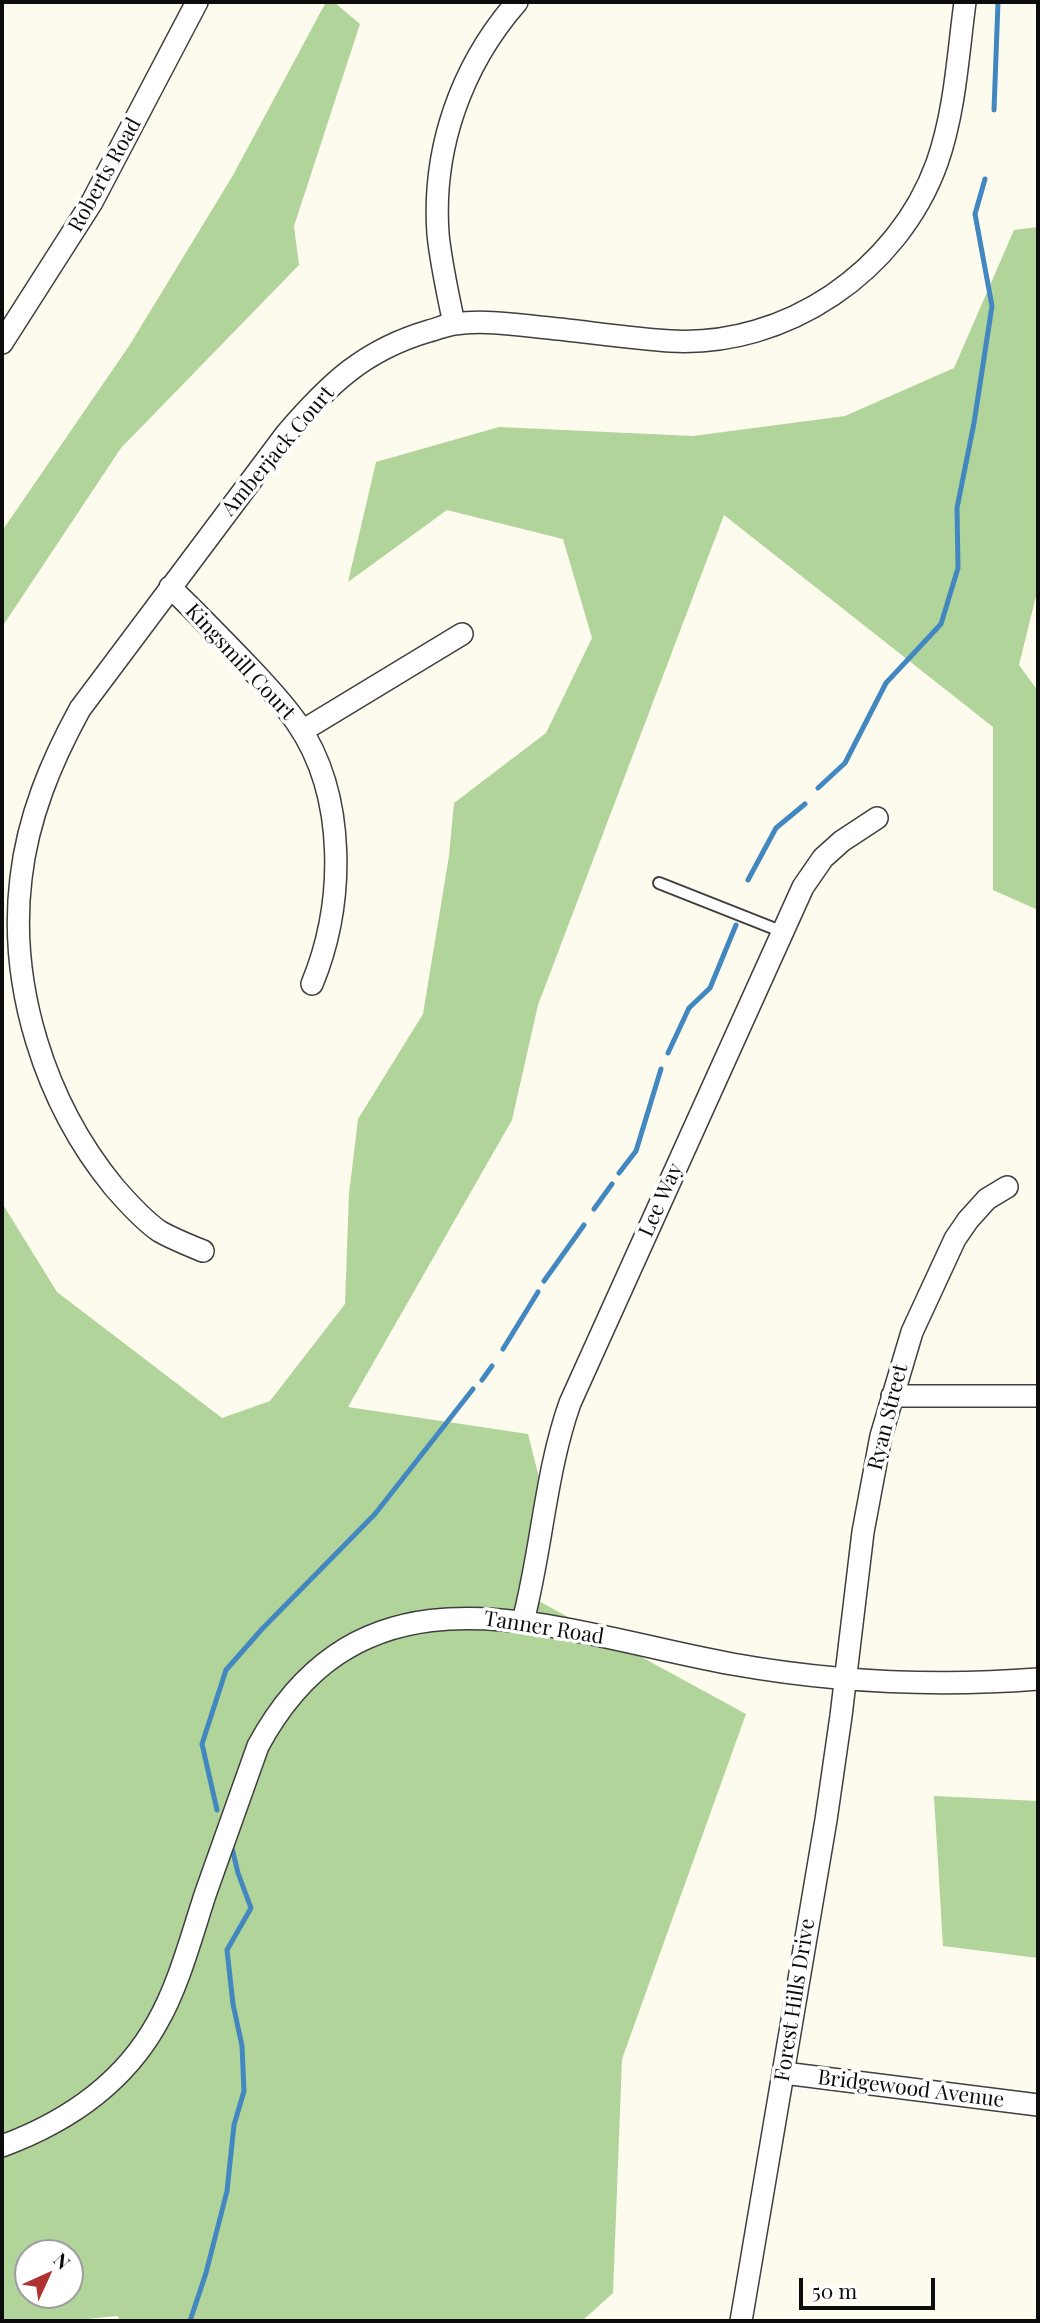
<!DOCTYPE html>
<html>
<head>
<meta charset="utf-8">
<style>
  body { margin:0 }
  #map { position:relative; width:1040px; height:2323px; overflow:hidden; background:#fdfbed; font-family:"Playfair Display",serif }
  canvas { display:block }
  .frame { position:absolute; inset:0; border:4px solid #0c0c0c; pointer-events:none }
  .north { position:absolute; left:14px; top:2239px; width:70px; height:70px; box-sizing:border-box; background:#fff; border:2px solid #9e9e9e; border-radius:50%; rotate:45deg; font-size:19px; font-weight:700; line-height:28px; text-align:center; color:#0c0c0c }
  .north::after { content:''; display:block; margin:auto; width:24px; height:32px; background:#af3231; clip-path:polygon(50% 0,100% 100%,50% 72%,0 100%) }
  .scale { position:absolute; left:799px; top:2278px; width:136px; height:32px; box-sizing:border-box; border:4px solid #0c0c0c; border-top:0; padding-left:9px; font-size:21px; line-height:24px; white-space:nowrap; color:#0c0c0c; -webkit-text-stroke:5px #fff; paint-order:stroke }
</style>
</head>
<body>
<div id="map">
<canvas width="1040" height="2323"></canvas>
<div class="frame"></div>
<div class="north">N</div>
<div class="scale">50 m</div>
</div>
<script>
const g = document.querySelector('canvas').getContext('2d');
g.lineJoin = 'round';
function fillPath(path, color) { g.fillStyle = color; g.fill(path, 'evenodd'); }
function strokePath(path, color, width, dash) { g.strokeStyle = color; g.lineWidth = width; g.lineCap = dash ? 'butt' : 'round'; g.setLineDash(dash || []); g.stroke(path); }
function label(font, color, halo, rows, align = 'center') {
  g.font = font + ' "Playfair Display",serif'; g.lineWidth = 7; g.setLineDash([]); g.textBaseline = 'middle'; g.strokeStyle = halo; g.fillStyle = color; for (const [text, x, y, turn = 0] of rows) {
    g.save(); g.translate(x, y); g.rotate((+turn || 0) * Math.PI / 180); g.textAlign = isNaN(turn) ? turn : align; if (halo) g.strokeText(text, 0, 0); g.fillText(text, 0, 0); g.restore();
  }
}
fillPath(new Path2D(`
  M326 2H334L360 24 294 226 299 265 121 448 2 627V531L129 346 232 177Z
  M1038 227V588L1019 665 1038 691V910L993 890V727L724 515 538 1005 512 1120 348 1407 528 1434 552 1529 535 1599 746 1714 622 2059 613 2293 582 2321H119L118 2316 65 2321H2V1203L57 1292 222 1418 270 1401 345 1304 349 1194 358 1119 423 1014 449 856 454 803 546 733 592 638 563 539 447 510 348 582 376 462 499 427 693 436 845 416 954 368 1014 230ZM28 2253H70V2295H28Z
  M934 1796 1038 1801V1958L943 1946Z`), '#b1d49a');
strokePath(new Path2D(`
  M994 110 998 2
  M818 788 845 763 886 683 941 624 958 568 957 508 974 423 992 306 975 214 985 179
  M748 880 776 828 805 804
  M668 1053 689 1008 710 988 736 925
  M619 1173 636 1151 661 1069
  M594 1209 612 1184
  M544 1281 584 1225
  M503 1349 538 1292
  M482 1380 492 1366
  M217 1810 202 1744 226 1670 262 1629 375 1514 473 1389
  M190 2321 206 2273 227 2191 234 2125 244 2091 242 2046 233 2004 227 1950 251 1908 238 1873 231 1844`), '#4387c1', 5);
const service = new Path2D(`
  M659 883 783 932`);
const minor = new Path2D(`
  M454 324C448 294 441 264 438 234 432 149 461 66 517 2
  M2 343 92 202 197 2
  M170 587C198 614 225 642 252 670 268 687 284 704 297 723 347 796 345 904 312 984
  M302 731 462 634
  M203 1251C188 1245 173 1239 159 1231 142 1219 127 1202 114 1187 45 1103 8 986 21 878 28 817 51 762 80 709L286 434C329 384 364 350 429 331 437 329 446 325 454 324 482 320 512 324 539 327 582 331 626 338 670 341 786 348 898 271 937 163 955 112 958 55 965 2
  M892 1396H1038
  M523 1621C542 1549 545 1474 570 1403L803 887 823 858 842 841 877 818
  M784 2073 1038 2105
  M2 2146C67 2122 123 2084 157 2023 179 1985 192 1934 206 1892 223 1843 241 1795 258 1746 366 1546 559 1633 732 1664 833 1682 936 1687 1038 1679
  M741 2321 826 1820 841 1716 863 1532 881 1436 912 1332 955 1239 968 1220 987 1199 1007 1187`);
strokePath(service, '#3f3f3f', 14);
strokePath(minor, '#3f3f3f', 24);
strokePath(service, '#fff', 10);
strokePath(minor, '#fff', 21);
label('21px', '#0c0c0c', '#fff', [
  ["Roberts Road",105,175,-61],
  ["Amberjack Court",278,451,-50],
  ["Kingsmill Court",240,662,47],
  ["Lee Way",661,1200,-66],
  ["Ryan Street",888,1417,-76],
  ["Tanner Road",544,1628,9],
  ["Forest Hills Drive",795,2000,-81],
  ["Bridgewood Avenue",911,2089,7]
]);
</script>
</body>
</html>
